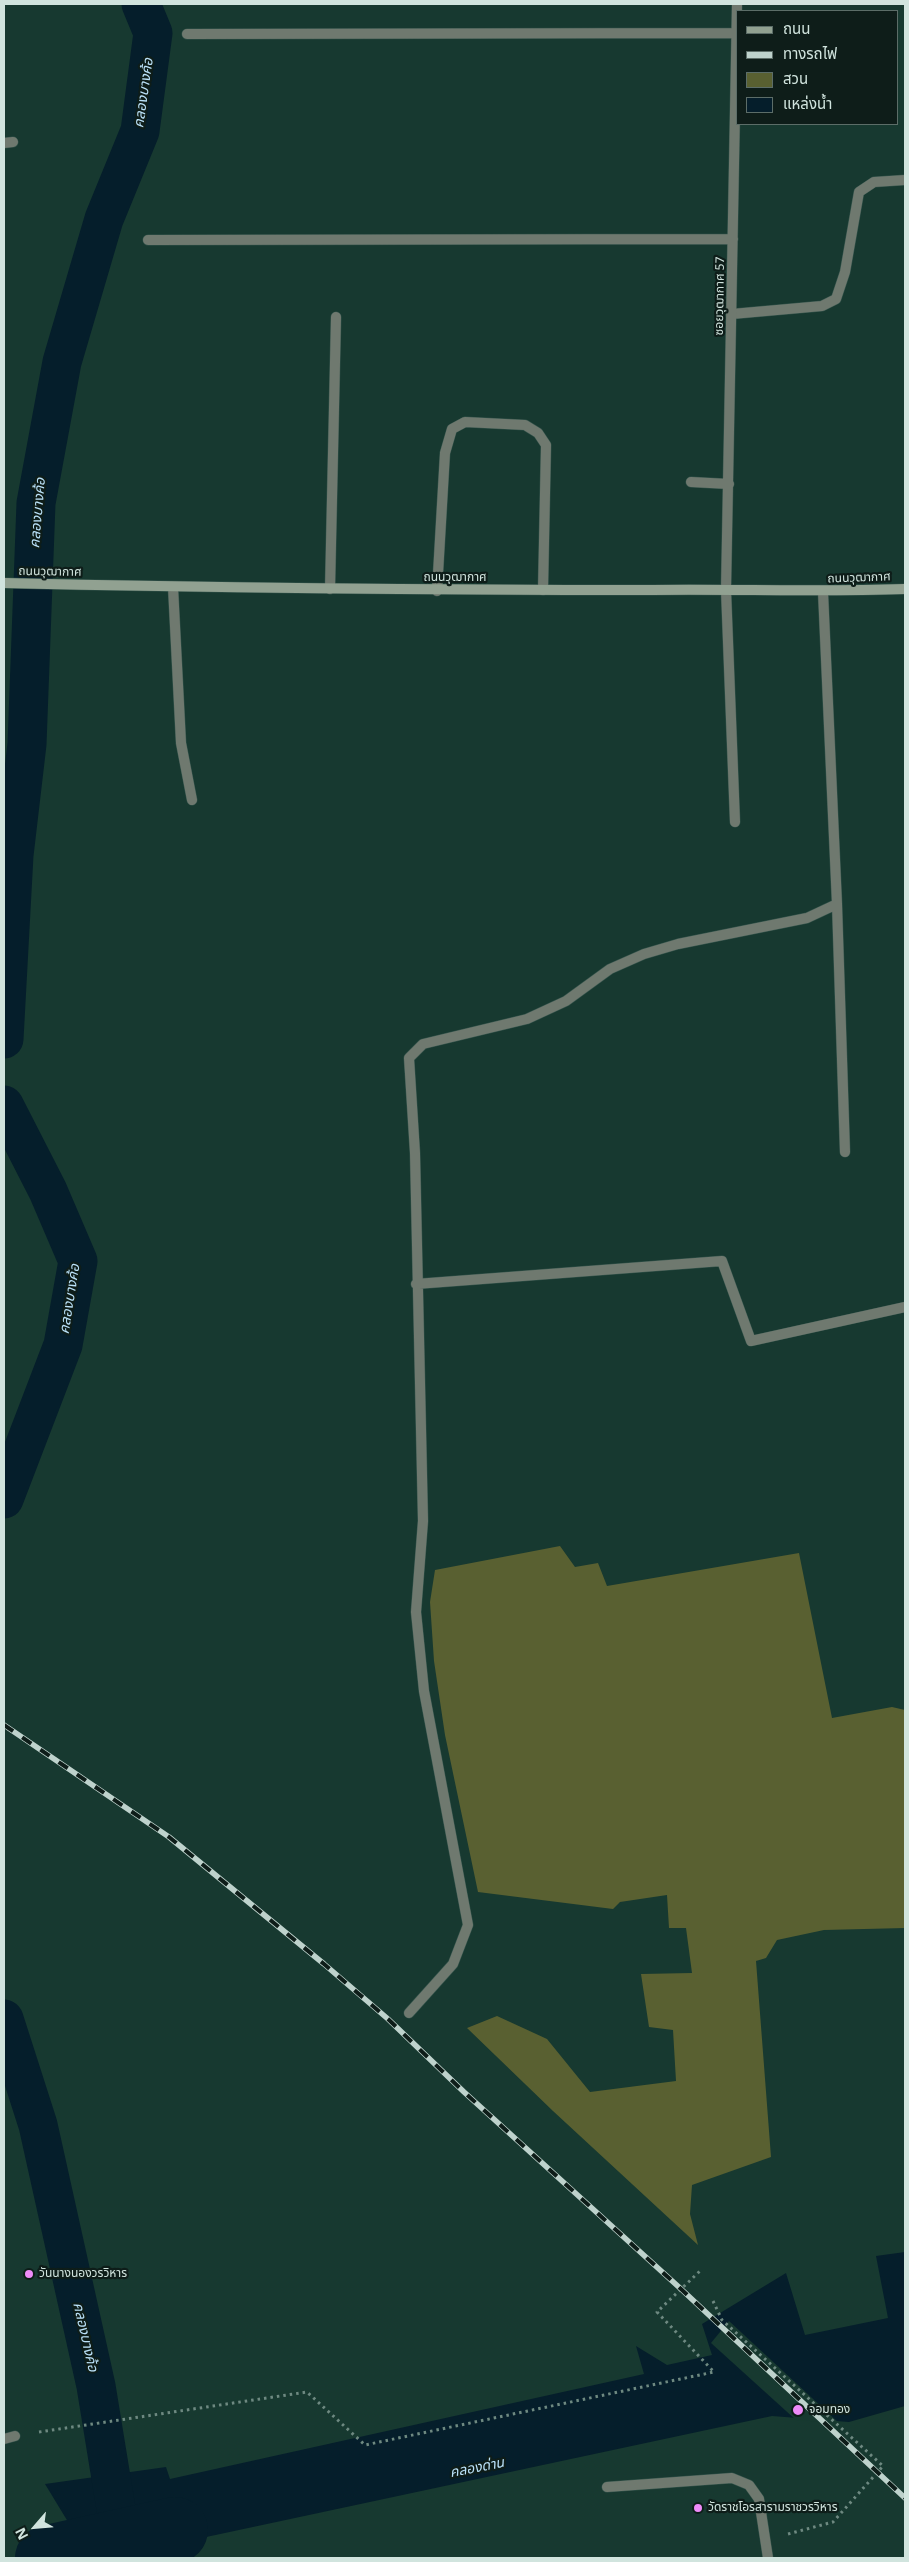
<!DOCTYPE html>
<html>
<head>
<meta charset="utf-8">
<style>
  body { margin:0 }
  #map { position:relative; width:909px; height:2562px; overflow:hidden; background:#173930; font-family:"Noto Sans","Noto Sans Thai",sans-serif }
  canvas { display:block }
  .frame { position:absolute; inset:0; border:5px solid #d1e4de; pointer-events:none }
  .legend { position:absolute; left:736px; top:10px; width:162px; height:115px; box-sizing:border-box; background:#0e1d19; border:1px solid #5c6d68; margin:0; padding:6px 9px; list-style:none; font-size:15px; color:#d1e4de }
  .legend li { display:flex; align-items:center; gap:10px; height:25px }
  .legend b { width:25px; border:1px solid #5c6d68 }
  .north { position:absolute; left:10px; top:2502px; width:50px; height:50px; -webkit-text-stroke:4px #0e1d19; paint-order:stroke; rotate:243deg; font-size:14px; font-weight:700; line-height:20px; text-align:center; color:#d1e4de }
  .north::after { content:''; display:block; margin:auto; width:18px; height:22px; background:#d1e4de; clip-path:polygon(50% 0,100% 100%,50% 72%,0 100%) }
</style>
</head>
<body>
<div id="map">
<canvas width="909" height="2562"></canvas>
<div class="frame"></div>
<ul class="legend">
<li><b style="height:6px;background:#91a191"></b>ถนน</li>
<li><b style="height:6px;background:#bed2cc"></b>ทางรถไฟ</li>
<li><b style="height:14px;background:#596031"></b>สวน</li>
<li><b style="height:14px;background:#051e2b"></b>แหล่งน้ำ</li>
</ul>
<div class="north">N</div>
</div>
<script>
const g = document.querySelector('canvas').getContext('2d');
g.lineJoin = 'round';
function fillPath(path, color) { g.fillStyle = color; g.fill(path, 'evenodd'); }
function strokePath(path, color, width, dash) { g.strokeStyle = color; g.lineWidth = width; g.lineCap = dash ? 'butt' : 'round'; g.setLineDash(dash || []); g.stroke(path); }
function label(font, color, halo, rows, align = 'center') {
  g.font = font + ' "Noto Sans","Noto Sans Thai",sans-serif'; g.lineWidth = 4.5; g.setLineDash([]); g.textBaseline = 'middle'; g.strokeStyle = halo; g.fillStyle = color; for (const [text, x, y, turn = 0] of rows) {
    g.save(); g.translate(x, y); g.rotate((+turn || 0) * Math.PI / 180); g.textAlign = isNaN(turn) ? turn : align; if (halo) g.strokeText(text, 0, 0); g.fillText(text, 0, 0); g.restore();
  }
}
fillPath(new Path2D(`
  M560 1546 575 1567 598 1563 607 1586 799 1553 832 1718 892 1707 905 1710V1928L824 1930 777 1940 766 1958 756 1961 771 2157 692 2185 690 2214 698 2245 553 2111 467 2028 497 2016 547 2039 590 2092 676 2081 673 2030 649 2027 641 1974 692 1973 686 1928H669L667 1895 620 1902 613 1909 478 1892 445 1735 434 1661 430 1602 435 1570Z`), '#596031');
fillPath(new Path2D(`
  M905 2252V2406L849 2422 772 2416 108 2558H90L45 2484 166 2467 170 2479 644 2374 636 2346 667 2365 712 2355 702 2324 786 2273 805 2335 888 2318 876 2256Z`), '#051e2b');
fillPath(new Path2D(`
  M729 2321 839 2423 796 2420 711 2343Z`), '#173930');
strokePath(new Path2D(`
  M4 1039 14 855 27 744 36 503 62 362 104 219 140 131 153 33 141 4
  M4 1105 48 1191 78 1261 63 1345 4 1499
  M4 2019 38 2125 96 2386 119 2527`), '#051e2b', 39);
strokePath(new Path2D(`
  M48 2558 175 2530`), '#051e2b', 66);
const lane = new Path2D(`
  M732 314 822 306 836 299 845 272 859 192 874 182 905 180
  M437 591 445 453 452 429 465 422 525 425 538 433 546 445 543 590
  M4 2439 15 2436
  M607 2487 732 2478 749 2485 759 2499 768 2558`);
const street = new Path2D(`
  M187 34 737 33
  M4 143 13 142
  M148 240 733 239
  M691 482 729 484
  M173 587 181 743 192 800
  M330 589 336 317
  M823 592 837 904 845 1152
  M735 822 726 590 737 4
  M416 1284 722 1261 751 1341 905 1307
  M409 2013 453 1964 468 1925 424 1691 416 1612 423 1521 415 1153 409 1058 423 1044 527 1019 566 1001 610 969 644 954 678 944 807 918 837 904`);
const secondary = new Path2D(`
  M4 583C220 588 436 590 652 590 736 589 821 592 905 589`);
strokePath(lane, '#35544c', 11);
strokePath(street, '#35544c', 11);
strokePath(secondary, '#35544c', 11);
strokePath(new Path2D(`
  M713 2301 722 2320 883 2466 833 2522 788 2534
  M39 2432 307 2392 365 2445 714 2372 657 2312 700 2271`), '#6e8981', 3, [2.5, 4]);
strokePath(lane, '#6f796f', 10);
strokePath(street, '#6f796f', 10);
strokePath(secondary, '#91a191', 10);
const rail = new Path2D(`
  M4 1725 169 1837 324 1964 388 2019 464 2092 681 2289 905 2498`);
strokePath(rail, '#bed2cc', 5.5);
strokePath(rail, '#0e1d19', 4, [11]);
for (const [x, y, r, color] of [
  [29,2274,5,"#ee8bf8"],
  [798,2410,6,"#ee8bf8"],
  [698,2508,5,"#ee8bf8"]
]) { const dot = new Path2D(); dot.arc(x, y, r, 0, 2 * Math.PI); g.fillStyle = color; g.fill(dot); strokePath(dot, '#0e1d19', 2); }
label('12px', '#d1e4de', '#0e1d19', [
  ["ซอยวุฒากาศ 57",720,296,-89],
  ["ถนนวุฒากาศ",50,572,1],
  ["ถนนวุฒากาศ",455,578],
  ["ถนนวุฒากาศ",859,578,-2]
]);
label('12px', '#d1e4de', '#0e1d19', [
  ["วันนางนองวรวิหาร",39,2274],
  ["จอมทอง",809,2410],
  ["วัดราชโอรสารามราชวรวิหาร",708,2508]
], 'left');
label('italic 14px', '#bbe2f9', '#0e1d19', [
  ["คลองบางค้อ",144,93,-82],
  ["คลองบางค้อ",38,513,-85],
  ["คลองบางค้อ",70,1299,-81],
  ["คลองบางค้อ",85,2337,77],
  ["คลองด่าน",477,2468,-11]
]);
</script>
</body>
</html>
